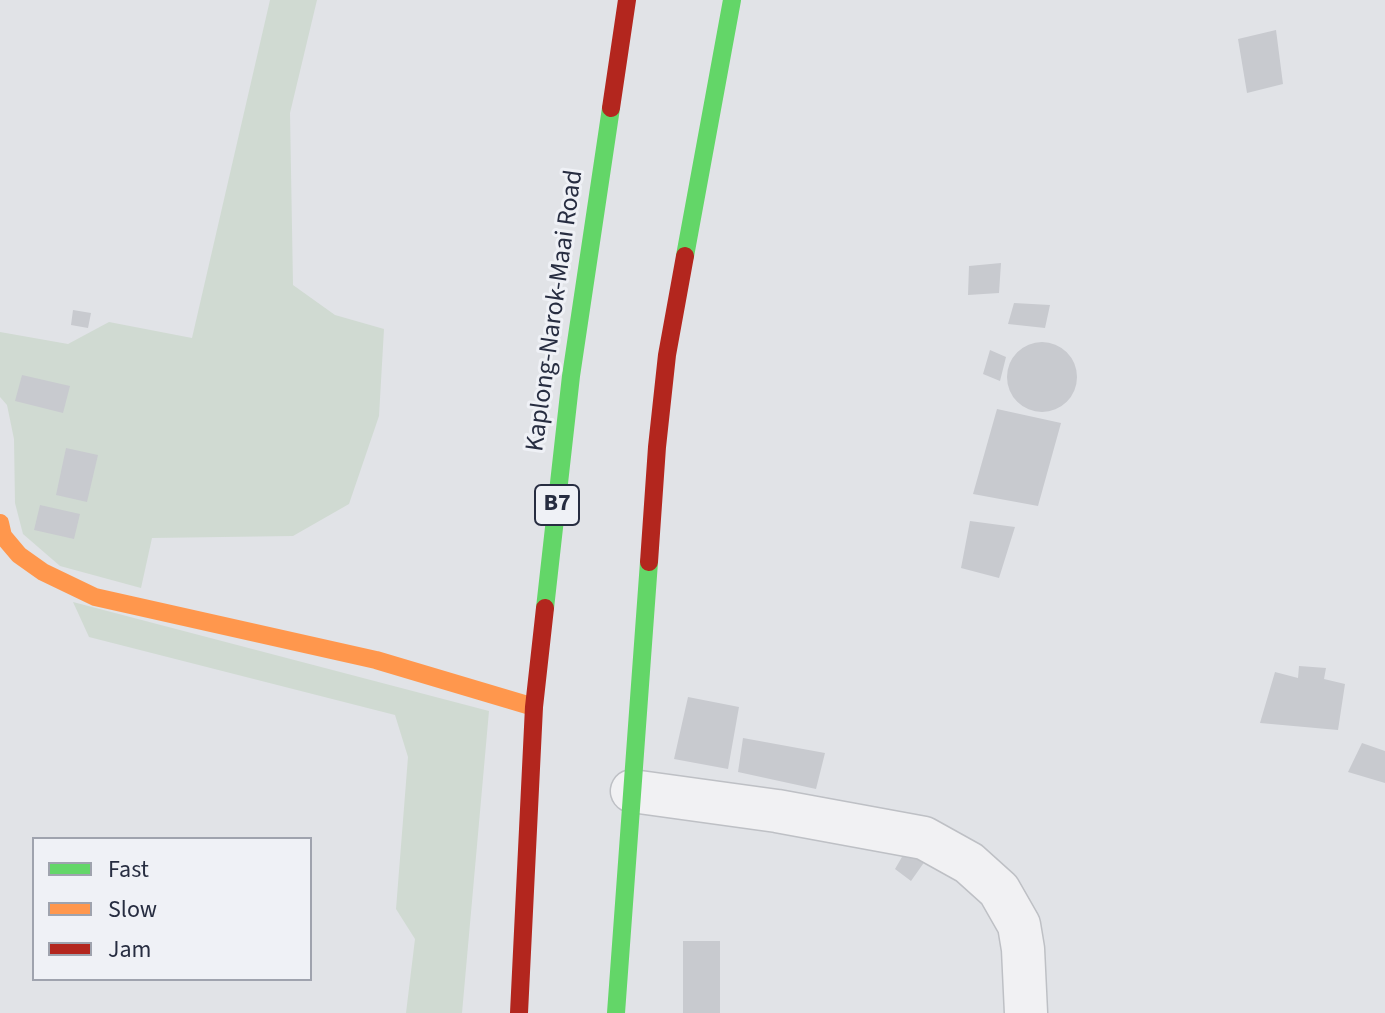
<!DOCTYPE html>
<html>
<head>
<meta charset="utf-8">
<style>
  body { margin:0 }
  #map { position:relative; width:1385px; height:1013px; overflow:hidden; background:#e1e3e7; font-family:"Source Sans 3",sans-serif }
  canvas { display:block }
  .legend { position:absolute; left:32px; top:837px; width:280px; height:144px; box-sizing:border-box; background:#eff1f6; border:2px solid #9fa3ae; margin:0; padding:10px 14px; list-style:none; font-size:24px; color:#272d41 }
  .legend li { display:flex; align-items:center; gap:16px; height:40px }
  .legend b { width:40px; border:2px solid #9fa3ae }
</style>
</head>
<body>
<div id="map">
<canvas width="1385" height="1013"></canvas>
<ul class="legend">
<li><b style="height:10px;background:#63d668"></b>Fast</li>
<li><b style="height:10px;background:#ff974d"></b>Slow</li>
<li><b style="height:10px;background:#b3261e"></b>Jam</li>
</ul>
</div>
<script>
const g = document.querySelector('canvas').getContext('2d');
g.lineJoin = 'round';
function fillPath(path, color) { g.fillStyle = color; g.fill(path, 'evenodd'); }
function strokePath(path, color, width, dash) { g.strokeStyle = color; g.lineWidth = width; g.lineCap = dash ? 'butt' : 'round'; g.setLineDash(dash || []); g.stroke(path); }
function label(font, color, halo, rows, align = 'center') {
  g.font = font + ' "Source Sans 3",sans-serif'; g.lineWidth = 6; g.setLineDash([]); g.textBaseline = 'middle'; g.strokeStyle = halo; g.fillStyle = color; for (const [text, x, y, turn = 0] of rows) {
    g.save(); g.translate(x, y); g.rotate((+turn || 0) * Math.PI / 180); g.textAlign = isNaN(turn) ? turn : align; if (halo) g.strokeText(text, 0, 0); g.fillText(text, 0, 0); g.restore();
  }
}
fillPath(new Path2D(`
  M270 0H317L290 113 293 285 335 315 384 329 379 416 349 504 293 536 152 538 141 588 60 566 23 534 15 503 14 439 7 405 0 397V332L68 344 109 322 192 338Z
  M73 602 489 711 462 1013H406L415 939 396 909 408 757 395 715 89 637Z`), '#d0dad2');
fillPath(new Path2D(`
  M1276 30 1283 84 1247 93 1238 39Z
  M1001 263 999 293 968 295 969 266Z
  M1014 303 1050 305 1045 328 1008 324Z
  M73 310 91 313 88 328 71 325Z
  M1007 377a35 35 0 1 1 70 0a35 35 0 1 1-70 0Z
  M990 350 1006 357 1000 381 983 374Z
  M22 375 70 386 63 413 15 401Z
  M997 409 1061 423 1038 506 973 494Z
  M66 448 98 455 87 502 56 495Z
  M40 505 80 514 74 539 34 530Z
  M970 521 1015 527 999 578 961 568Z
  M1299 666 1326 668 1324 679 1345 684 1338 730 1260 723 1275 672 1298 678Z
  M688 697 739 707 728 769 674 759Z
  M743 738 825 753 816 789 738 772Z
  M1362 743 1385 751V783L1348 772Z
  M906 850 930 854 911 881 895 869Z
  M683 941H720V1013H683Z`), '#c8cacf');
const street = new Path2D(`
  M632 791 777 811 924 838 969 863 999 890 1019 925 1023 949 1026 1013`);
strokePath(street, '#bec0c5', 45);
strokePath(street, '#f1f1f3', 42);
strokePath(new Path2D(`
  M685 256 732 0
  M545 608 571 376 611 108
  M616 1013 649 562`), '#63d668', 18);
strokePath(new Path2D(`
  M0 523 3 536 19 555 43 572 95 597 376 660 534 707`), '#ff974d', 18);
strokePath(new Path2D(`
  M611 108 627 0
  M649 562 657 447 667 355 685 256
  M519 1013 534 707 545 608`), '#b3261e', 18);
for (const [x, y, w] of [
  [557,505,44]
]) { const box = new Path2D(); box.roundRect(x - w / 2, y - 20, w, 40, 6); g.fillStyle = '#eff1f6'; g.fill(box); strokePath(box, '#272d41', 2); }
label('bold 24px', '#272d41', null, [
  ["B7",557,505]
]);
label('26px', '#272d41', '#eff1f6', [
  ["Kaplong-Narok-Maai Road",556,311,-82]
]);
</script>
</body>
</html>
